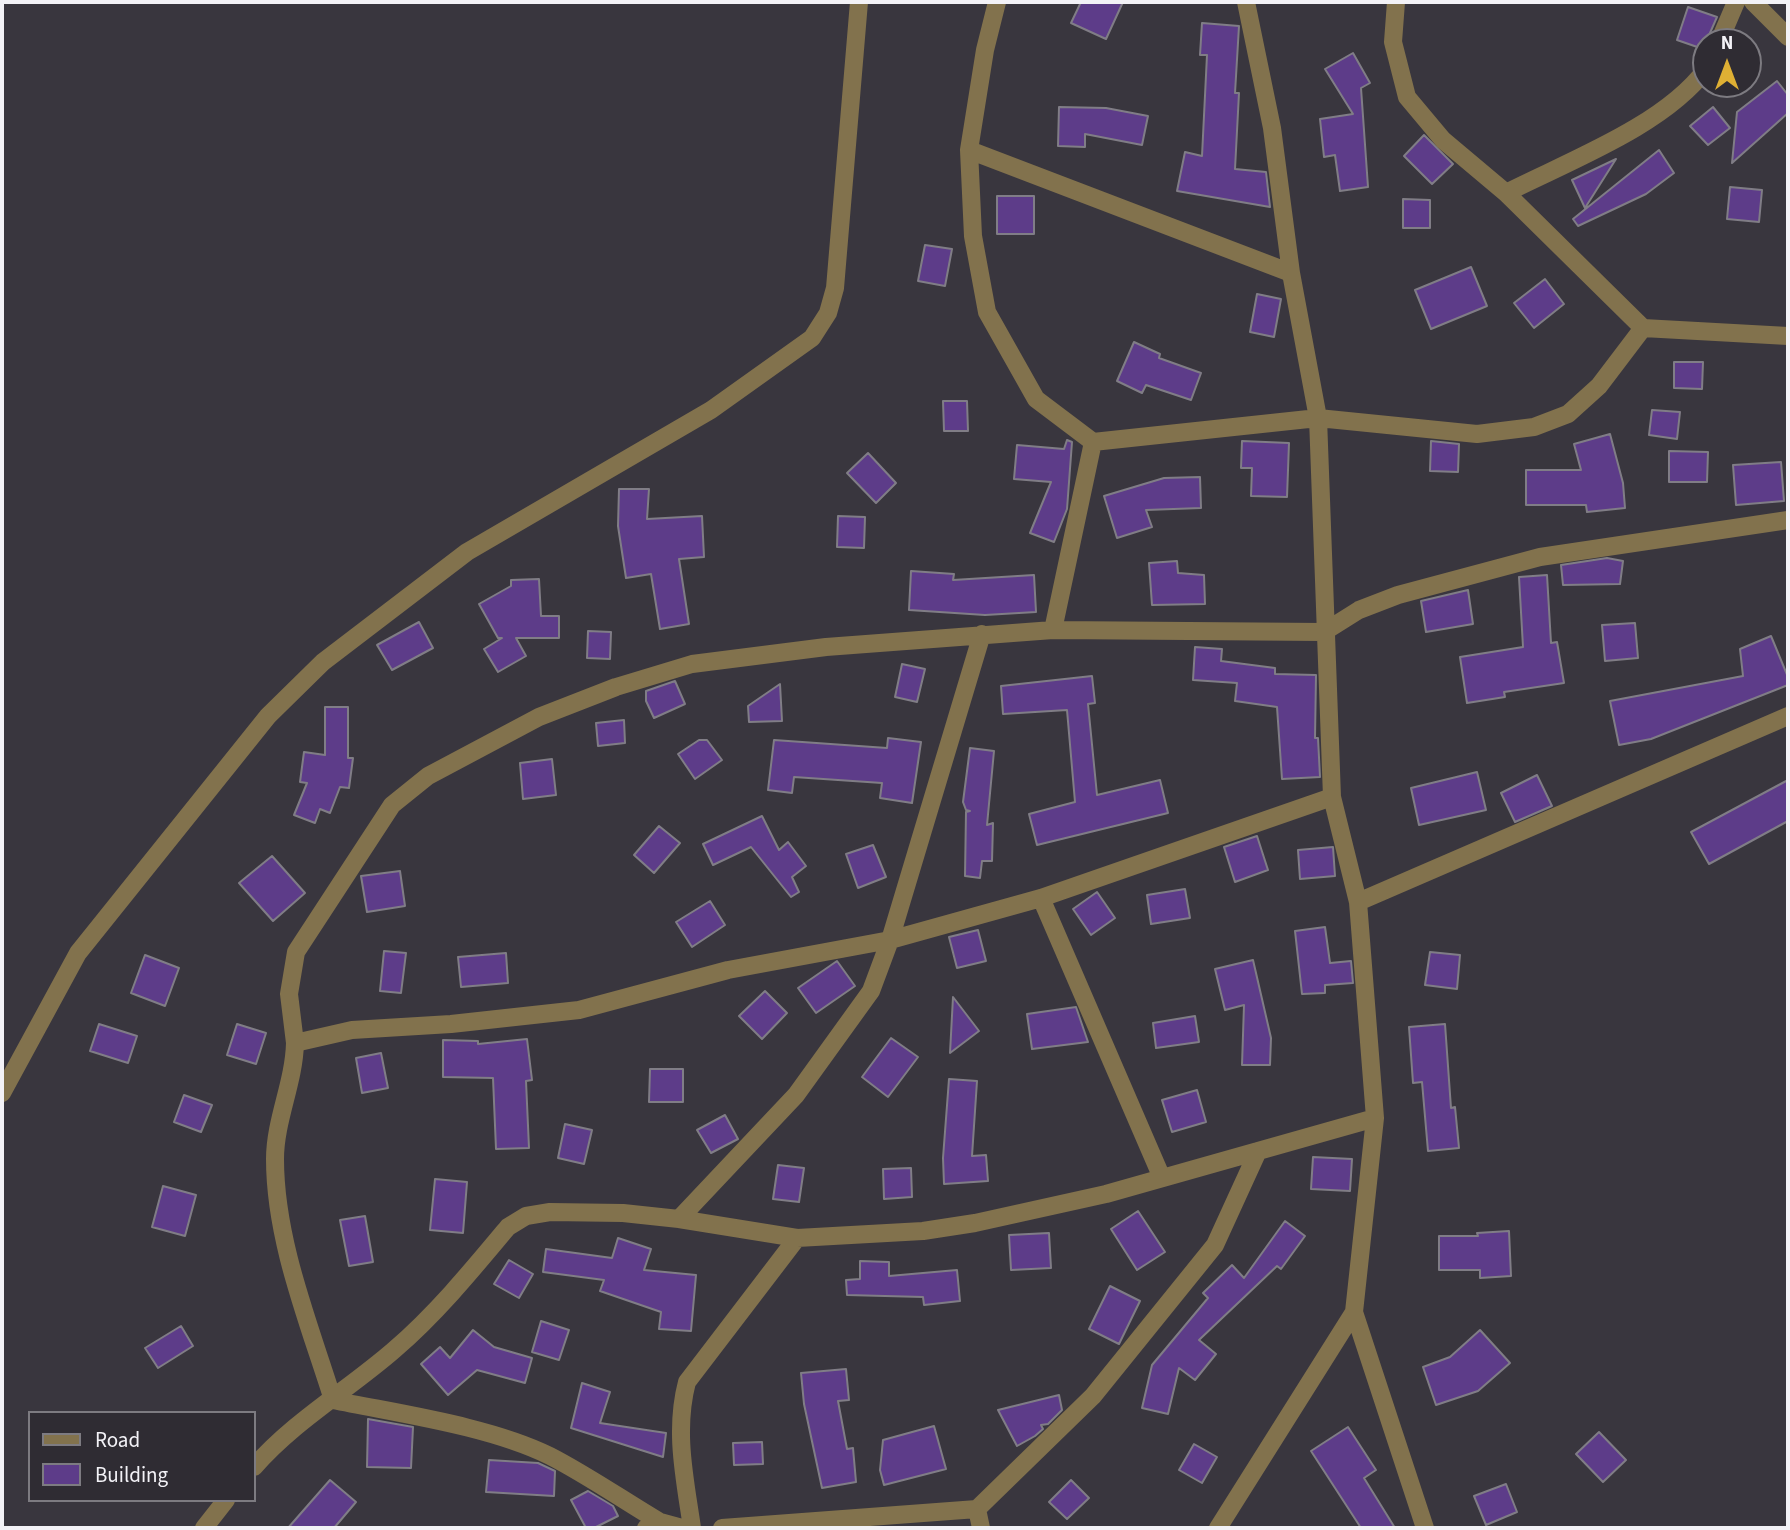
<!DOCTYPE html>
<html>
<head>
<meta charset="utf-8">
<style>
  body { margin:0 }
  #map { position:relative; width:1790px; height:1530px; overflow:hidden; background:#39363e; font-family:"Source Sans 3",sans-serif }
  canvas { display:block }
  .frame { position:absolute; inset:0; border:4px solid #f3f2f7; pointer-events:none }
  .legend { position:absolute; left:28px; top:1411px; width:228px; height:91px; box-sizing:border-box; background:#2f2c33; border:2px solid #7d7b81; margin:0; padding:9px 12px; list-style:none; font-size:21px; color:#f3f2f7 }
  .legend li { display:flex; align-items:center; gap:14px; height:35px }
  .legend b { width:35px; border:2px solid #7d7b81 }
  .north { position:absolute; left:1692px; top:28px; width:70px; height:70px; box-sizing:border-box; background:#2f2c33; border:2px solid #7d7b81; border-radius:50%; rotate:0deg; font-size:19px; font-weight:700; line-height:28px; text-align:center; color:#f3f2f7 }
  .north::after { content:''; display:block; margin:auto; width:24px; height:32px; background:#dfb034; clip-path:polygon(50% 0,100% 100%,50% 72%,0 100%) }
</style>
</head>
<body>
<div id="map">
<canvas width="1790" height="1530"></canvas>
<div class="frame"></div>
<ul class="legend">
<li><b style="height:9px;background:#82724d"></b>Road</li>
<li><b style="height:19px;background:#5d3c89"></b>Building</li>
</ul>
<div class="north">N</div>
</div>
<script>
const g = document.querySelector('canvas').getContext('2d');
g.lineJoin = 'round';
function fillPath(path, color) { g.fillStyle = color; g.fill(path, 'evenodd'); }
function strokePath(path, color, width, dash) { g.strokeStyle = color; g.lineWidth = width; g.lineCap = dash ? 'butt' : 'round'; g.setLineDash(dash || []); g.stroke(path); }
const building = new Path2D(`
  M1081 2H1123L1106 39 1071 23Z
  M1688 7 1717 17 1706 42V50L1677 40Z
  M1202 23 1239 26 1235 93H1239L1235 169 1266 172 1270 207 1177 191 1185 152 1202 156 1207 55H1200Z
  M1353 53 1370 83 1361 88 1368 187 1340 191 1335 155 1324 157 1320 119 1353 114 1325 69Z
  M1777 81 1788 95V113L1732 163 1737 112Z
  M1059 107 1106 108 1148 116 1142 145 1085 134V147L1058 146Z
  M1713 107 1730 128 1708 145 1690 126Z
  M1424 135 1453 164 1432 184 1404 156Z
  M1659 150 1674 173 1646 194 1578 226 1573 219Z
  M1616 159 1585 208 1572 180Z
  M1730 187 1762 190 1759 222 1727 219Z
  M997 196H1034V234H997Z
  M1403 199 1430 200V228H1403Z
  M925 245 952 249 945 286 918 281Z
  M1471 267 1487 306 1431 329 1415 290Z
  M1545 279 1564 304 1534 328 1514 303Z
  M1257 294 1281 299 1274 337 1250 332Z
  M1134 342 1160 354 1159 358 1201 373 1191 400 1146 385 1142 393 1117 381Z
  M1674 362H1703L1702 389 1674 388Z
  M943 401H967L968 431H944Z
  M1652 410 1680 412 1677 439 1649 435Z
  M1610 434 1623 483 1625 508 1587 512 1586 505H1526V470H1581L1574 444Z
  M1067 440 1072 442 1067 509 1054 542 1030 533 1051 482 1014 479 1017 445 1064 449Z
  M1242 441 1289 443 1287 497 1251 496 1252 468H1241Z
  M1431 441 1459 444 1458 472 1430 471Z
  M1669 451 1708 452 1707 482H1669Z
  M868 453 896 483 876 503 847 473Z
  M1781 462 1784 501 1736 505 1733 465Z
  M1200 477 1201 508 1146 510 1152 527 1117 538 1104 496 1164 478Z
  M619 489H649L647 519 702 516 704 557 679 559 689 624 660 629 651 574 626 578 618 526Z
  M838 516 865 517 864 548 837 547Z
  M1607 558 1623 561 1620 584 1563 585 1561 565Z
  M1177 561 1178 573 1204 575 1205 604 1152 605 1149 563Z
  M911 571 954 574 953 580 1034 575 1036 612 985 615 909 610Z
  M1547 575 1551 643 1557 642 1564 683 1504 692 1505 697 1467 703 1460 657 1523 647 1519 577Z
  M539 579 541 616H559V638H516L526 656 498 672 484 649 502 638H498L479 604 511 586V580Z
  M1468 590 1473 624 1426 632 1421 601Z
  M419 622 433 648 392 670 377 645Z
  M1635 623 1638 658 1605 661 1602 625Z
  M588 631 611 632 610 659 587 658Z
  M1771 636 1788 677V685L1651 739 1619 745 1610 701 1743 676 1740 649Z
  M1195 647 1222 649 1221 661 1275 668V674L1316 675 1315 738H1318L1320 777 1282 779 1277 707 1235 701 1237 683 1193 680Z
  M902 664 925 669 917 702 895 697Z
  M1092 676 1095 703 1088 704 1097 795 1160 780 1168 813 1037 845 1029 814 1075 802 1067 710 1003 714 1001 686Z
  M675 681 685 704 654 718 646 701V691Z
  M780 684 782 721 749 722 748 706Z
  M325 707H348V758H353L349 788 340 787 330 813 320 809 315 823 294 815 307 783 300 782 304 752 325 755Z
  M624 720 625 743 598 746 596 723Z
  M888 738 921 742 912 803 880 798 882 783 794 777 792 793 768 790 774 740 887 748Z
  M699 740H707L722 760 695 779 678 754Z
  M970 748 994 751 987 825 993 823 992 861H982L980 878 965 876 966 812 970 811 966 810 963 802Z
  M552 759 556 795 523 799 520 763Z
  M1477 772 1486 810 1419 825 1411 788Z
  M1537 775 1552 806 1515 822 1501 793Z
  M1788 780V821L1709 864 1691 832Z
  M762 816 779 850 788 842 806 866 792 877 799 892 791 897 751 847 713 865 703 844Z
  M659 826 680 843 654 873 634 855Z
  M1257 836 1268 870 1235 882 1224 847Z
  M873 845 886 877 858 888 846 854Z
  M1333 847 1335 876 1300 879 1298 850Z
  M272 856 305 893 273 921 239 883Z
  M400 871 405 906 367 912 361 876Z
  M1185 889 1190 918 1151 924 1147 895Z
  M1097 892 1115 918 1091 935 1073 909Z
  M710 901 725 925 692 947 676 922Z
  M1325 927 1330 963 1351 961 1353 983 1325 985V993L1302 994 1295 931Z
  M978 930 986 961 957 968 949 937Z
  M384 951 406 953 401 993 380 991Z
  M1430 952 1460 955 1457 989 1425 985Z
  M506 953 508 983 461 987 458 957Z
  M145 955 179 968 165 1006 131 993Z
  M1253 960 1271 1038 1270 1065H1242L1244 1005 1225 1010 1215 969Z
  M837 961 855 986 816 1013 798 988Z
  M765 991 787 1013 762 1039 739 1016Z
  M953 997 979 1031 950 1053Z
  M1076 1007 1088 1042 1032 1049 1027 1014Z
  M1195 1016 1199 1042 1156 1048 1153 1023Z
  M99 1024 137 1036 128 1063 90 1051Z
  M237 1024 266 1033 256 1064 227 1055Z
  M1445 1024 1451 1108 1455 1107 1459 1148 1428 1151 1422 1082 1413 1083 1409 1027Z
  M891 1038 918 1057 888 1097 862 1077Z
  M527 1039 532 1080 526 1081 529 1148 496 1149 493 1078 443 1077V1040L478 1041V1044Z
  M381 1053 388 1088 362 1093 356 1058Z
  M650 1069H683V1102H649Z
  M949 1079 977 1081 972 1156 986 1155 988 1181 944 1184 943 1158Z
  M1197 1090 1206 1122 1172 1132 1162 1100Z
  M184 1095 212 1105 201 1132 174 1122Z
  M725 1115 738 1139 711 1153 697 1130Z
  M565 1124 592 1130 584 1164 558 1158Z
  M1313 1157 1352 1159 1350 1191 1311 1189Z
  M778 1165 804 1168 799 1202 773 1199Z
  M911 1168 912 1197 884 1199 883 1169Z
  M435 1179 467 1182 463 1233 430 1230Z
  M163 1186 196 1195 185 1236 152 1227Z
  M1138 1211 1165 1252 1137 1270 1111 1229Z
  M365 1216 373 1262 349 1266 340 1220Z
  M1285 1221 1305 1236 1281 1269 1277 1266 1199 1340 1216 1354 1195 1380 1179 1368 1168 1414 1142 1408 1152 1365 1208 1298 1203 1293 1232 1265 1244 1278Z
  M1509 1231 1511 1276 1480 1278V1270H1439V1236H1478L1477 1233Z
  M1049 1233 1051 1268 1011 1270 1009 1235Z
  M618 1238 651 1249 644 1270 696 1275 691 1331 659 1329 661 1312 600 1291 604 1280 543 1272 546 1249 612 1258Z
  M509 1260 533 1274 519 1298 494 1284Z
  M860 1261 889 1262V1276L957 1270 960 1301 924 1305 923 1297 847 1295 846 1280 860 1279Z
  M1110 1286 1140 1301 1119 1344 1089 1329Z
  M541 1321 569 1330 559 1360 532 1352Z
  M181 1326 193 1346 158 1368 145 1348Z
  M473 1330 494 1347 532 1358 525 1383 477 1370 448 1395 421 1364 440 1347 450 1358Z
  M1480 1330 1510 1363 1478 1391 1436 1405 1423 1367 1450 1357Z
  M846 1369 849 1400 838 1401 847 1449 853 1448 856 1482 822 1488 804 1404 801 1373Z
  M582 1383 610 1392 600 1423 666 1433 663 1457 571 1428Z
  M1059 1395 1062 1410 1048 1424 1041 1425 1043 1429 1035 1436 1017 1446 998 1410Z
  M368 1419 413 1427 411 1468 367 1467Z
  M934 1426 946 1469 884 1485 880 1470 883 1440Z
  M1348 1427 1376 1470 1364 1478 1395 1528H1361L1311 1451Z
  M1599 1432 1626 1460 1603 1482 1576 1454Z
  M762 1442 763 1464 734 1465 733 1443Z
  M1194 1444 1217 1457 1202 1483 1179 1470Z
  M489 1460 538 1463 555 1471 554 1496 486 1492Z
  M330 1480 356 1502 334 1528H288Z
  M1071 1480 1089 1498 1067 1519 1049 1502Z
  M1506 1484 1517 1512 1486 1525 1474 1496Z
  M588 1491 613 1506 618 1516 594 1528H586L571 1500Z`);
fillPath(building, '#5d3c89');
strokePath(building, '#807d86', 2);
strokePath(new Path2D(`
  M997 2 985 50 969 150 973 236 987 312 1036 399 1093 442
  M1396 2 1393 42 1407 97 1443 140 1506 193 1643 328
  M1753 2 1788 37
  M1719 42 1736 2
  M969 150 1291 273
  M1506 193C1569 161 1665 125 1706 69
  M1053 630 1093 442 1318 418 1477 434 1534 427 1568 414 1599 386 1643 328 1788 336
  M1332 797 1041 898 890 940 728 970 579 1010 451 1024 352 1030 295 1043 289 994 296 952 392 805 428 776 539 717 616 687 692 664 826 647 1053 630 1324 632 1359 610 1398 595 1540 557 1788 520
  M1041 898 1162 1178
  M1358 902 1788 716
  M295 1043C294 1083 275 1120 275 1159 275 1241 309 1323 333 1400 400 1414 489 1426 550 1456 587 1475 623 1500 660 1522
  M2 1093 78 953 268 716 323 662 467 552 711 410 812 338 828 313 835 288 859 2
  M679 1219 796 1095 871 991 890 940 982 634
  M1354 1312 1425 1528
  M254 1467C294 1421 348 1390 394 1350 436 1314 473 1269 508 1227L526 1216 550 1212 623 1213 679 1219 797 1238 923 1231 975 1223 1106 1194 1375 1118
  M977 1509 981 1528
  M204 1528 226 1500
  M646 1528 660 1522 682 1528
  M692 1528C685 1479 674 1431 687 1382L797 1238
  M722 1528 977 1509 1093 1396 1215 1245 1258 1151
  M1218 1528 1354 1312 1375 1118 1358 902 1332 797 1318 418 1291 273 1272 128 1246 2`), '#82724d', 18);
</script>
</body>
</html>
